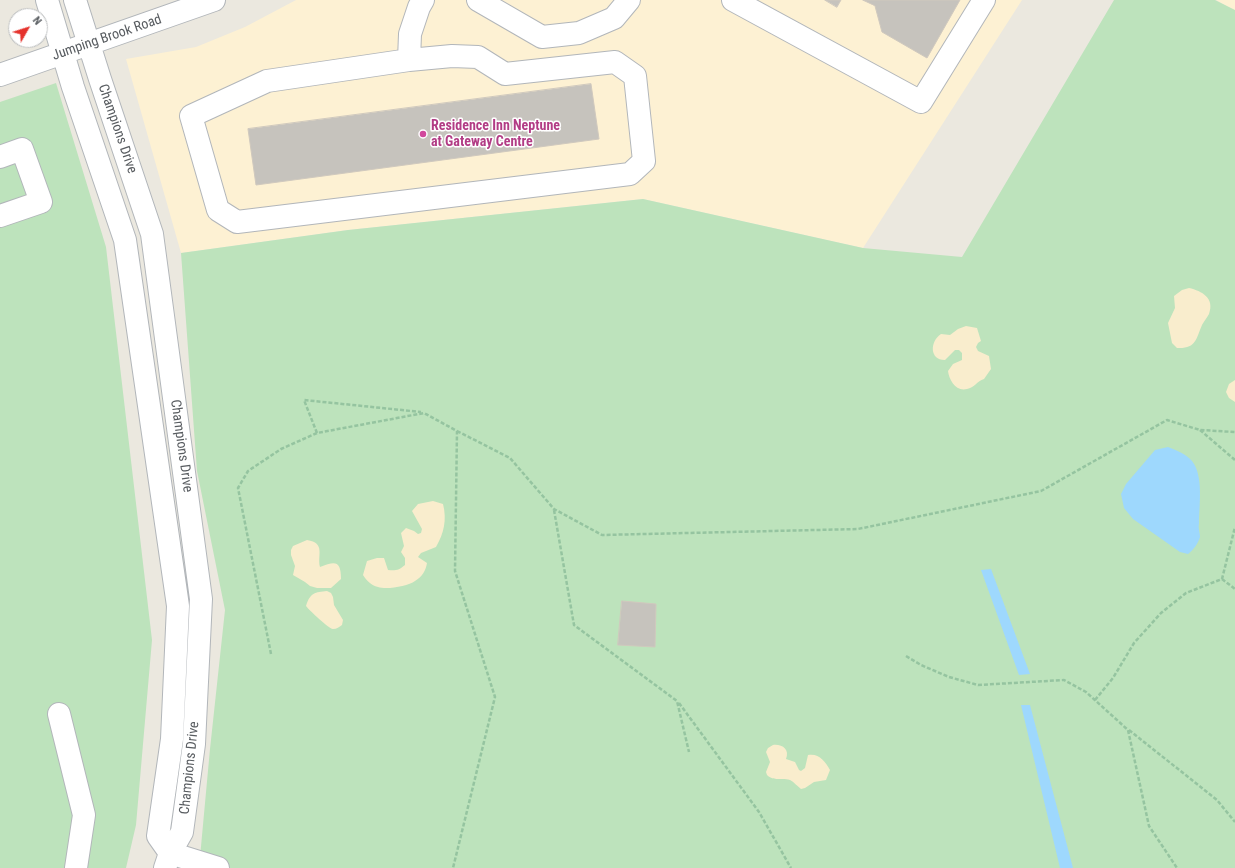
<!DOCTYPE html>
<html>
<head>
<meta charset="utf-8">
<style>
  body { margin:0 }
  #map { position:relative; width:1235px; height:868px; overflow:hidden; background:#ebe8df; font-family:"Roboto Condensed",sans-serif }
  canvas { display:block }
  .north { position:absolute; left:8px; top:8px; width:40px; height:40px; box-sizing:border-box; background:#fff; border:1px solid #bcbebf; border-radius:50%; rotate:51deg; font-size:11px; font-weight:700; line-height:16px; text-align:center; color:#585c60 }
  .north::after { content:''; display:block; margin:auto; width:14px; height:18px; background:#e5322c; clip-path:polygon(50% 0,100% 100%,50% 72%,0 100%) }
</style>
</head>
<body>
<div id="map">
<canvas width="1235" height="868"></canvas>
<div class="north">N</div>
</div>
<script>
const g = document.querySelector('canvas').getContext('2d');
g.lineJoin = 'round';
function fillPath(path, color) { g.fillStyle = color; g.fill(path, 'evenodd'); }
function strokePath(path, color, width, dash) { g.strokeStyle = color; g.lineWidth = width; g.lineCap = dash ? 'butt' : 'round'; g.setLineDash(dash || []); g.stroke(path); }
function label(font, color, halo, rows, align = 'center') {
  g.font = font + ' "Roboto Condensed",sans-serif'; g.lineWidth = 3; g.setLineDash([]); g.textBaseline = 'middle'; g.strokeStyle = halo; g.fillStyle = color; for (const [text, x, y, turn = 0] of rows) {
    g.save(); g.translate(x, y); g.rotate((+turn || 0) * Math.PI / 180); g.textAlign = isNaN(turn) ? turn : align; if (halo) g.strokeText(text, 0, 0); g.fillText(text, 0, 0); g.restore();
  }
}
fillPath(new Path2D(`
  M296 0H1022L863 248 643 199 348 230 181 253 126 59 196 47 245 27Z
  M1216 0H1235V11Z`), '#fdf1d3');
fillPath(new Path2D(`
  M1114 0H1215L1235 10V868H199L210 749 225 610 197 471 181 253 348 230 643 199 863 248 962 257Z
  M56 83 106 247 152 640 136 825 126 868H0V102Z`), '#bde3bc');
fillPath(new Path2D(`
  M1189 288C1202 291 1215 298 1209 314 1207 318 1204 321 1202 325 1196 339 1196 349 1177 348L1172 343 1168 323 1175 308 1174 296 1182 290Z
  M966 326 977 328 981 341 978 343 976 347 978 351 989 356 991 369 984 379C977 381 974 388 967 389 956 392 949 380 948 371L953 364 962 360V353L959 350H955L945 360C929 360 930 341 941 334L950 335 958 329Z
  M1235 380V402L1229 398 1226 392 1229 384Z
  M433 501 443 504C447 520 444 533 436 547L421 553 418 557 427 563C426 570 422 577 415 581 408 586 387 590 378 587 371 585 367 581 363 575L367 561 377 558H384L388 570C396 571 399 570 405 565V558L401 552 404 546 401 533 406 528 414 531 418 534 421 533 422 529 412 511 418 504Z
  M307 540C326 543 317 555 320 567 335 561 341 560 341 579L331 588H317L310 586 305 582 293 575 295 566 291 555V550L293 546Z
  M327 591 331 593 333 597 334 605 343 620 342 625C339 627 337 629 333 629 328 628 310 611 306 606 310 593 315 592 327 591Z
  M773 745C782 744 790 749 786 759L795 762 799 770 801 771 805 768 808 755C819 753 825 761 830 770L826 780 814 782 805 788 801 789C797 786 794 782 790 780 782 777 774 782 767 775L766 772 770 762 766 752 768 748Z`), '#f9edcd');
fillPath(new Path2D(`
  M1168 447C1176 450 1186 454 1192 461 1204 476 1199 506 1199 524 1198 528 1200 533 1200 537 1198 544 1193 550 1188 554L1180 552 1133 519 1124 508 1121 494 1126 484 1155 450Z
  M991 569 1030 674 1019 675 981 570Z
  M1021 705H1030L1073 868H1060Z`), '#9ed8fd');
const building = new Path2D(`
  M825 0H841L837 7Z
  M863 0H960L927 58 882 32 875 6Z
  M591 84 599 139 256 185 248 129Z
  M622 601 656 604 655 647 618 645Z`);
fillPath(building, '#c6c3bd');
strokePath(building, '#d0c9be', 1);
const minor = new Path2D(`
  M47 0 73 87 125 240 178 606 172 739 158 836 170 853
  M75 0 100 79 152 234 201 599 194 744 182 832 170 853 165 868
  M478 0 542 37 579 33 614 18 629 0
  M733 0 921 102 984 0
  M452 56 478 57 505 74 615 62 635 76 644 161 630 174 237 222 218 210 191 116 267 81 409 60Z
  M409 60 410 34 419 7 423 0
  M0 75 214 0
  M0 157 22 149 41 202 0 216
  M59 714 84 815 76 868
  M170 853 218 868`);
strokePath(minor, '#b2b6ba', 24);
strokePath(new Path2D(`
  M1200 430 1235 460
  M457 431 510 458 554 509 602 535 858 529 1041 491 1167 420 1200 430 1235 432
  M317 433 304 400 421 412
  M554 510 574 625 677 701 689 752
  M1222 579 1235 589
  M271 654 238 488 248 471 281 449 317 433 424 413 457 431 455 571 495 697 453 868
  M906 656 921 665 949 677 978 685 1064 680 1086 692 1128 730 1149 826 1177 868
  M1095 700 1113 678 1134 643 1161 613 1186 593 1222 579 1235 527
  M679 703 759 812 791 868
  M1129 730 1217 800 1235 822`), '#95c4a0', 2.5, [4, 2]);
strokePath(minor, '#fff', 22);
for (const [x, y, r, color] of [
  [423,134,4,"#d1479c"]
]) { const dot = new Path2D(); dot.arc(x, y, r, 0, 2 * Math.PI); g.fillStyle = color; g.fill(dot); strokePath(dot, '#fff', 1.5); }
label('14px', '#585c60', '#fff', [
  ["Jumping Brook Road",107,38,-19],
  ["Champions Drive",117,129,71],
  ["Champions Drive",181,446,82],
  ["Champions Drive",190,768,-84]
]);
label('bold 14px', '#b23c85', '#fff', [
  ["Residence Inn Neptune",431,126],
  ["at Gateway Centre",431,142]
], 'left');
</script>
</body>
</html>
